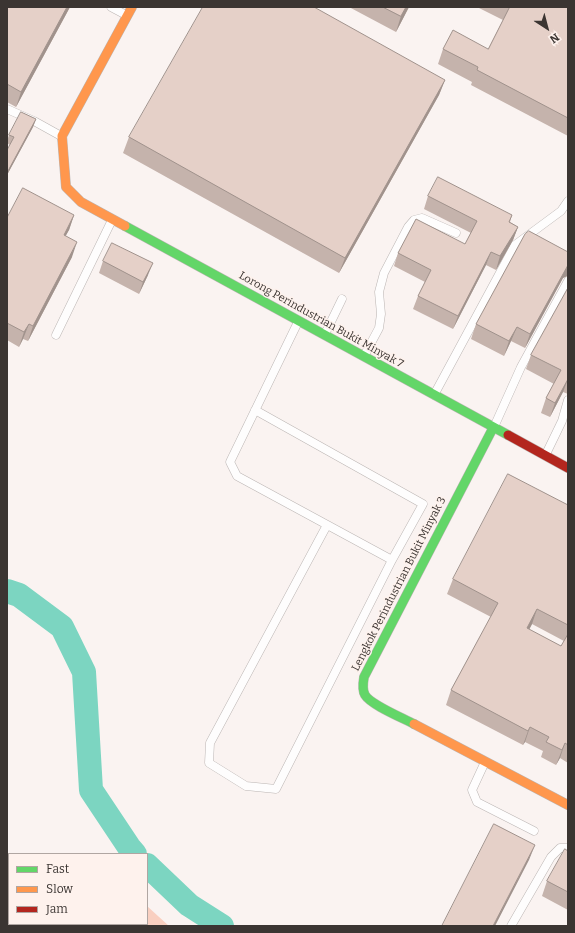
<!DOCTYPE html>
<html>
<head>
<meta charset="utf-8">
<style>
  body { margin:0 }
  #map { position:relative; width:575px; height:933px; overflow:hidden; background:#faf3f1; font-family:Bitter,serif }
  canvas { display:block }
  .frame { position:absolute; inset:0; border:8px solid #3b3532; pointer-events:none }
  .legend { position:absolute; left:8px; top:853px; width:140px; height:72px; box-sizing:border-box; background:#fef2ed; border:1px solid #b0a6a2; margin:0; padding:5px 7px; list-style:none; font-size:12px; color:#3b3532 }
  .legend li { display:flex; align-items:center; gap:8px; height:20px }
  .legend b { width:20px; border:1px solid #b0a6a2 }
  .north { position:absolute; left:527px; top:8px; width:40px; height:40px; -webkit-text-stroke:3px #fef2ed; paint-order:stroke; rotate:144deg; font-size:11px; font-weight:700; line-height:16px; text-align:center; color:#3b3532 }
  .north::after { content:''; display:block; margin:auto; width:14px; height:18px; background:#3b3532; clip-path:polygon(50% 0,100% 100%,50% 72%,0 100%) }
</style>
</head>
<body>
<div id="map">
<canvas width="575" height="933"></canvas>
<div class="frame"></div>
<ul class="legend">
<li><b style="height:5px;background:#63d668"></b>Fast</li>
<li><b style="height:5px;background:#ff974d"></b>Slow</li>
<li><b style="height:5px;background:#b3261e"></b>Jam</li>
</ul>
<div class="north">N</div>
</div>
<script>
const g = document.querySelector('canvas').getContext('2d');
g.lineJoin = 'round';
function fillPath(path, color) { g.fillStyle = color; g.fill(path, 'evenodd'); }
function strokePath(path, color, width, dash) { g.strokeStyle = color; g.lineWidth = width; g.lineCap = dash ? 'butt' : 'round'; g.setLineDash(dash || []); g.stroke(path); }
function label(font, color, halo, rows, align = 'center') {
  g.font = font + ' Bitter,serif'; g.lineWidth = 3; g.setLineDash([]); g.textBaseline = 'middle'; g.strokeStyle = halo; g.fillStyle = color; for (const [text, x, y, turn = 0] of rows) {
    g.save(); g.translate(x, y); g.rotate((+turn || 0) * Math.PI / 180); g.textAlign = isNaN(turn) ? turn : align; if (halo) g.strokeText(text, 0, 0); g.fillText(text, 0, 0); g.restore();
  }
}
fillPath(new Path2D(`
  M147 906 169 926H58L62 924H147Z`), '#f9cfc0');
strokePath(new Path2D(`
  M7 591 19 595 62 627 84 672 91 790 129 847 135 854
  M147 865 189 905 222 926`), '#7cd5c1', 24);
const lane = new Path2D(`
  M111 7 126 15
  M7 109 34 121 61 136
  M298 322 230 462 237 476 392 560
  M325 334 342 299
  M56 335 112 220
  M364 356 379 328 381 314 379 292 384 273 408 227 414 220 422 218 456 233
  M434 395 515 245 561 211 568 201
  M255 410 423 504 392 560 276 789 246 786 209 763 210 743 327 525
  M494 427 521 367 568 281
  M546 454 562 421 568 400
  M485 762 472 790 477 802 534 831
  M511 926 551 857 560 848H568`);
const fast = new Path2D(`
  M125 226 508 435
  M414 724C403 718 371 705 365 695 362 690 363 683 364 677L493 428`);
const slow = new Path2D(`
  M125 226 81 202 66 187 62 136 132 7
  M414 724 568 805`);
const jam = new Path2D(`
  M508 435 568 468`);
strokePath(lane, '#bbb5b3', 9);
strokePath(fast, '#bbb5b3', 10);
strokePath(slow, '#bbb5b3', 10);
strokePath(jam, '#bbb5b3', 10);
strokePath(lane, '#fefdfd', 8);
strokePath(fast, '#63d668', 9);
strokePath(slow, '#ff974d', 9);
strokePath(jam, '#b3261e', 9);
fillPath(new Path2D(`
  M7 7H70L16 107 7 102Z
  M349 7H409L396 32Z
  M477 7H568V136L471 85 472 82 438 64 443 49H488L503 20Z
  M445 80 439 95 339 273 123 153 129 137Z
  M36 119 33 127 7 175V150L10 145 7 143V141L9 135Z
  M428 196 512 215 510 222 518 227 513 240 496 270 486 265 453 329 413 309 418 296 425 282 394 266 398 253 465 244 471 233 424 209Z
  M74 215 69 230 65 236 72 257 28 341 23 339 19 347 7 340V218Z
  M568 252V276L563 278 525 348 511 341 504 356 471 339 476 324Z
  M103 261 148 275 139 294 99 273Z
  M568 288V394L563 392 550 417 541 413 546 398 554 384 526 369 531 355Z
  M568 505V763L560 758 556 765 541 757 543 751 525 742 523 745 446 705 451 690 491 617 447 594 453 579ZM532 624 564 641 561 646 529 630Z
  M568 851V910L542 896 547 881Z
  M74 924H126V926H74Z`), '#c5b3ac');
fillPath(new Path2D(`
  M67 7H70L16 107 21 92Z
  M406 7H409L396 32 401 16Z
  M445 80 439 95 339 273 345 258Z
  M36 119 33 127 7 175 8 171Z
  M74 215 69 230 58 250 64 235Z
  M518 227 513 240 496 270 500 256Z
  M77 242 72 257 28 341 33 326Z
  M491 252 486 265 453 329 458 316Z
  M153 263 148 275 139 294 143 282Z
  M568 265 567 276 563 278 525 348 530 334Z
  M29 324 23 339 19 347 24 332Z
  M517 327 511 341 504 356 509 341Z
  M568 379 563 392 550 417 555 403Z
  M537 609 532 624 522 643 527 628Z
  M530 727 525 742 523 745 528 731Z
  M565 743 560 758 556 765 562 750Z
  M535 845 529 860 495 926H493Z
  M121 924H126V926H117Z`), '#a0928c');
const building = new Path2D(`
  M7 7H67L21 92 7 84Z
  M203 7H314L445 80 345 258 129 137Z
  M383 7H406L401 16Z
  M510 7H568V118L477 70 478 67 443 49 453 30 488 49Z
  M21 112 36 119 8 171 7 170V150L14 137 9 135Z
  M438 177 512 215 509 222 518 227 500 256 491 252 458 316 418 296 431 270 398 253 416 219 465 244 477 221 428 196Z
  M23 188 74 215 64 235 77 242 33 326 29 324 24 332 7 323V218Z
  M529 231 568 252V265L530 334 517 327 509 341 476 324 525 234Z
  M112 243 153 263 143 282 103 261Z
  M568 288V379L555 403 546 398 561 370 531 355Z
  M508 474 568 505V625L537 609 527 628 561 646 568 634V745L565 743 562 750 546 742 549 737 530 727 528 731 451 690 498 603 453 579Z
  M494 824 535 845 493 926H442Z
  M565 849 568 851V892L547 881Z
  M84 924H121L117 926H85Z`);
fillPath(building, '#e5d0c8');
strokePath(building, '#a0928c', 1);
label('11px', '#3b3532', '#fef2ed', [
  ["Lorong Perindustrian Bukit Minyak 7",321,320,29],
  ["Lengkok Perindustrian Bukit Minyak 3",399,584,-63]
]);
</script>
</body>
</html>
